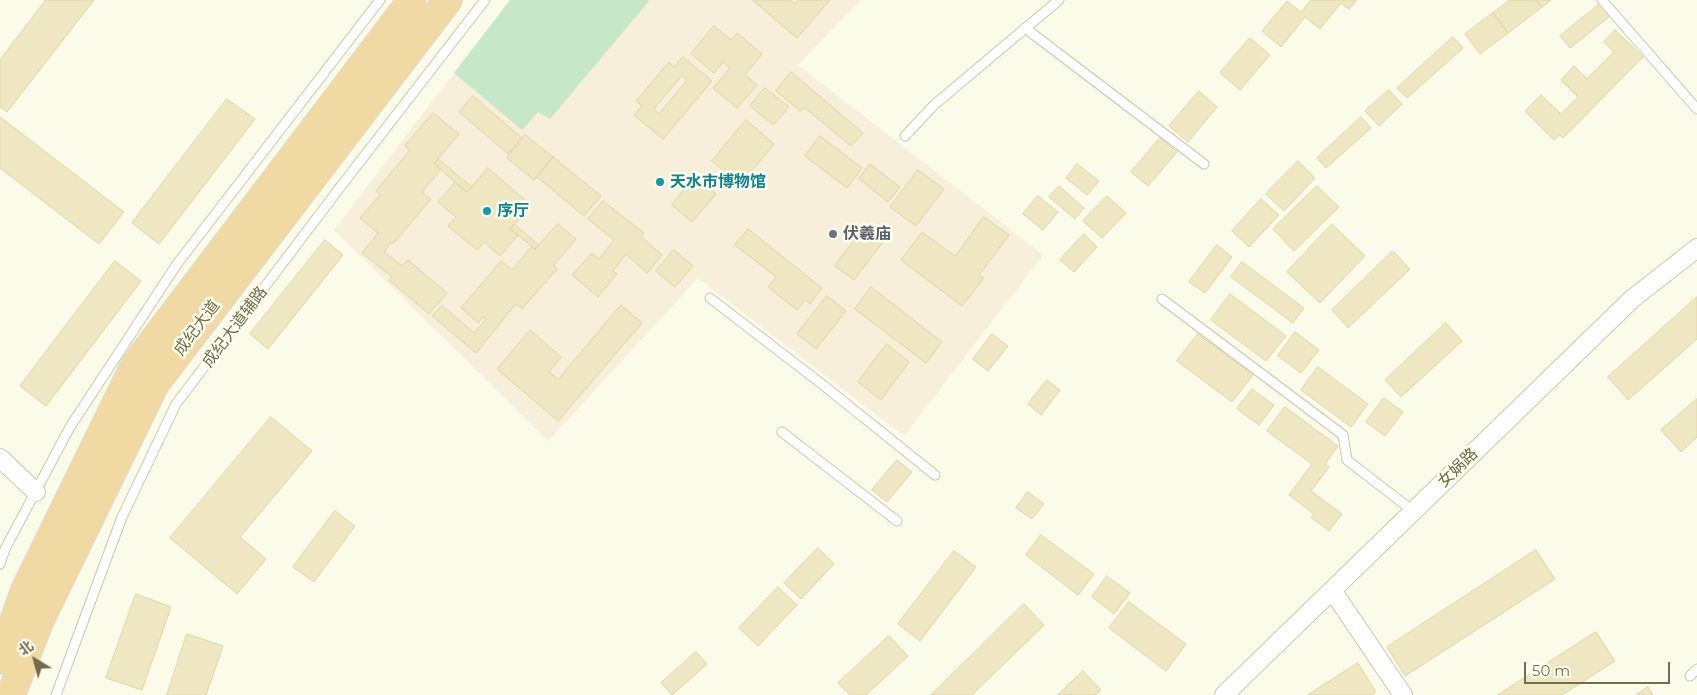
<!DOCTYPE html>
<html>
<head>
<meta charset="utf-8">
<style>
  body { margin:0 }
  #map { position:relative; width:1697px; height:695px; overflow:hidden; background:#fafbe8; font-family:Montserrat,"Noto Sans SC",sans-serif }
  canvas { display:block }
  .north { position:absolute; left:10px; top:635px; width:50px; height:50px; -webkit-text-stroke:4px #fdfeee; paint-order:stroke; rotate:323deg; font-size:14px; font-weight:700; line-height:20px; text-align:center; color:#736b4d }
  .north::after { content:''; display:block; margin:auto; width:18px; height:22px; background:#736b4d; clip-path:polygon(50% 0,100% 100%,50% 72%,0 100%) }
  .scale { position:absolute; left:1524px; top:662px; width:146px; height:22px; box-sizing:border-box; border:2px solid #736b4d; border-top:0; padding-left:6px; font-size:15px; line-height:18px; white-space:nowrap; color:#736b4d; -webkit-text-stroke:4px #fdfeee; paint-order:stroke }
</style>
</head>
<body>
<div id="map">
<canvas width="1697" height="695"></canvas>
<div class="north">北</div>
<div class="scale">50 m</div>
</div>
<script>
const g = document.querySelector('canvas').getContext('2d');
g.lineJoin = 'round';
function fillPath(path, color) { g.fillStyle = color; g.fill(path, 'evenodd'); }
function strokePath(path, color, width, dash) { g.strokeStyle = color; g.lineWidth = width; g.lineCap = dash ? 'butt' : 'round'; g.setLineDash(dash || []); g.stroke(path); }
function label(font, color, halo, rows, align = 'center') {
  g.font = font + ' Montserrat,"Noto Sans SC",sans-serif'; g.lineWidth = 5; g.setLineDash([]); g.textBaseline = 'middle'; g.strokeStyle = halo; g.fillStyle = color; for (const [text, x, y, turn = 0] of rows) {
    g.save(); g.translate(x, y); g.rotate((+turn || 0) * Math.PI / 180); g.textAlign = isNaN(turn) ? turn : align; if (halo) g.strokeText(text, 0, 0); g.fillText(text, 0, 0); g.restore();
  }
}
fillPath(new Path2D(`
  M510 0H861L798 65 1043 255 904 436 698 278 548 441 334 230Z`), '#f7efd9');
fillPath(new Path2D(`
  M510 0H647L649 1 550 119 538 112 522 130 454 73Z`), '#c7e8c8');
const building = new Path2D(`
  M46 0H94L7 112 0 107V60Z
  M753 0H791L795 4 798 0H830L797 38Z
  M1311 0H1357L1349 9 1341 3 1320 29 1305 17 1281 47 1262 31 1287 1 1301 12Z
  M1510 0H1536L1542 7 1508 33 1493 13Z
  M1536 0H1551L1542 7Z
  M1600 4 1610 16 1570 48 1560 36Z
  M1493 13 1508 33 1480 54 1465 34Z
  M714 26 731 40 737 33 762 54 745 75 757 85 737 108 713 88 730 68 723 62 714 73 691 54Z
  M1615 30 1643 57 1563 138 1560 135 1554 140 1525 111 1541 95 1561 114 1578 97 1561 80 1574 66 1587 79 1614 52 1604 42Z
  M1453 37 1463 48 1407 98 1397 88Z
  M1250 38 1270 55 1240 90 1220 73Z
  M683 57 712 81 663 139 634 115 642 106 636 101 669 62 674 67ZM682 76 687 80 659 114 654 109Z
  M791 72 863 133 851 146 805 108 800 111 776 91Z
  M765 88 789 107 773 125 750 106Z
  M1389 90 1402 104 1379 126 1365 111Z
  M1199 91 1217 107 1188 142 1169 126Z
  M473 96 522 138 508 154 459 112Z
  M227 99 255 119 159 244 132 223Z
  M433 113 459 134 434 164 441 169 422 192 431 199 394 243 392 242 384 252 402 266 408 260 447 293 429 314 389 280 392 277 362 253 379 232 378 233 360 218 380 195 376 191 410 150 405 146Z
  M0 117 124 212 99 244 0 168Z
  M1361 117 1371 128 1326 168 1317 158Z
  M746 120 774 144 740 185 712 161Z
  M525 135 553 157 534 180 507 158Z
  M820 136 862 168 847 188 805 156Z
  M1160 138 1177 152 1148 186 1131 172Z
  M553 157 601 196 584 216 537 177Z
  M438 159 472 187 467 192 434 164Z
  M1298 161 1315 178 1284 211 1266 194Z
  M870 164 900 187 888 202 859 179Z
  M1077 164 1099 181 1087 195 1066 178Z
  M488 168 531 205 510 229 518 235 500 256 484 242 477 250 448 226 456 217 438 202 455 182 467 192Z
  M918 170 944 189 916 226 890 207Z
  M695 177 716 194 692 222 672 205Z
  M1059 186 1084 208 1075 219 1049 197Z
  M1317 186 1339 207 1294 251 1273 229Z
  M1038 196 1058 212 1043 230 1023 214Z
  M1107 196 1126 213 1102 238 1083 221Z
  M1261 199 1279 215 1249 247 1232 231Z
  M603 201 644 233 641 237 662 255 647 273 626 254 613 271 617 274 598 297 572 275 592 253 599 259 614 240 588 219Z
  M984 217 1009 235 979 275 984 278 962 306 901 260 922 232 955 256Z
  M514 224 539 245 535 249 510 229Z
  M558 224 576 239 554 265 557 269 522 309 516 304 476 353 432 316 442 305 474 333 486 319 483 317 478 323 461 308 501 261 512 270 532 246 535 249Z
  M1332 224 1365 256 1320 303 1287 272Z
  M866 225 885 239 854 280 835 266Z
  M748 229 822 288 810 304 805 300 797 310 768 287 776 277 735 245Z
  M1084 234 1097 247 1074 272 1060 260Z
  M325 240 343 255 268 349 250 334Z
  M1217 245 1232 257 1205 293 1189 282Z
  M674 250 693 266 675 287 656 271Z
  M1393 251 1410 269 1348 328 1332 310Z
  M115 261 141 281 46 406 20 386Z
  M1242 262 1304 308 1293 323 1231 277Z
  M871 287 942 342 926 363 855 309Z
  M1230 294 1286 336 1266 361 1211 320Z
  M827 296 846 311 816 349 797 334Z
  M1697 297V339L1628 400 1608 377Z
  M621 305 642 323 558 421 497 369 530 330 561 357 549 372 558 379Z
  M1446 323 1462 341 1401 397 1385 380Z
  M1295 332 1319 350 1301 373 1278 356Z
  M992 334 1008 346 988 371 973 359Z
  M1198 334 1253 375 1232 402 1177 361Z
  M887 344 909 362 881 400 858 382Z
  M1318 367 1368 404 1351 427 1301 390Z
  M1047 380 1060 390 1041 415 1028 404Z
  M1252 389 1274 405 1259 425 1237 409Z
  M1384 398 1403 412 1385 436 1366 422Z
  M1697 399V437L1681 452 1661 430Z
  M1285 407 1338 446 1325 464 1329 467 1311 491 1342 514 1329 531 1311 517 1314 514 1289 495 1312 464 1267 431Z
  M271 417 312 451 240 537 266 559 237 594 170 538Z
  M897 460 912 472 887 502 872 490Z
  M1028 492 1044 504 1032 519 1016 508Z
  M335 511 355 526 314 582 293 567Z
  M1041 535 1094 574 1078 595 1026 555Z
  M818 548 834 564 801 599 784 583Z
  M1536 550 1555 579 1405 676 1387 647Z
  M954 551 976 567 920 641 898 624Z
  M1107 576 1130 593 1114 614 1092 597Z
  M778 587 797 605 758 646 739 628Z
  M136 594 171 607 142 690 106 678Z
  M1129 602 1186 644 1166 671 1109 628Z
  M1024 604 1044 625 972 695H931Z
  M1596 632 1615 661 1562 695H1498Z
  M187 634 223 646 206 695H167Z
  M889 636 908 656 866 695H850L838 683Z
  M696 652 707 664 672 695 661 683Z
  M1358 663 1376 692 1372 695H1308Z
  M1083 671 1101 690 1095 695H1058Z
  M1648 687 1653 695H1636Z`);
fillPath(building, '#efe7c1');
strokePath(building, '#e0d5a3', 1);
const lane = new Path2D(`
  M1602 0 1697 109
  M1025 28 1204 164
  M905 136 934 105 1059 0
  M710 298 823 385 935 475
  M1162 299 1343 435 1347 460 1413 511
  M782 432 897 521
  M0 564 5 549 70 427 177 264 380 0
  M1690 676 1697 669
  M56 695 122 517 176 404 338 190 485 0`);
const street = new Path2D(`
  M0 458 36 492
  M1332 590 1403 695
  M1224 695 1632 299 1697 248`);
const highway = new Path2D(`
  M0 660 25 590 135 365 412 0
  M11 695 39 622 155 384 448 0`);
strokePath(lane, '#ccc8ae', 11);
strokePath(street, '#ccc8ae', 20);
strokePath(highway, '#dddbd4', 30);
strokePath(lane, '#fff', 9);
strokePath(street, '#fff', 18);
strokePath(highway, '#f1d9a3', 28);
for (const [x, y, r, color] of [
  [660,182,5,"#0f9aa8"],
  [487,211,5,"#0f9aa8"],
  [833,234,5,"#6b7280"]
]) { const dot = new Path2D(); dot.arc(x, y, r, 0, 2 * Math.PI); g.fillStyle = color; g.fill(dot); strokePath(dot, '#fdfeee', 2); }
label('bold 16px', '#0d838f', '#fdfeee', [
  ["天水市博物馆",670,182],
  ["序厅",497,211]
], 'left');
label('bold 16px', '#5b616d', '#fdfeee', [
  ["伏羲庙",843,234]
], 'left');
label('16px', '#736b4d', '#fdfeee', [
  ["成纪大道辅路",235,327,-53],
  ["成纪大道",197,328,-53],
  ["女娲路",1458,468,-44]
]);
</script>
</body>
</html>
